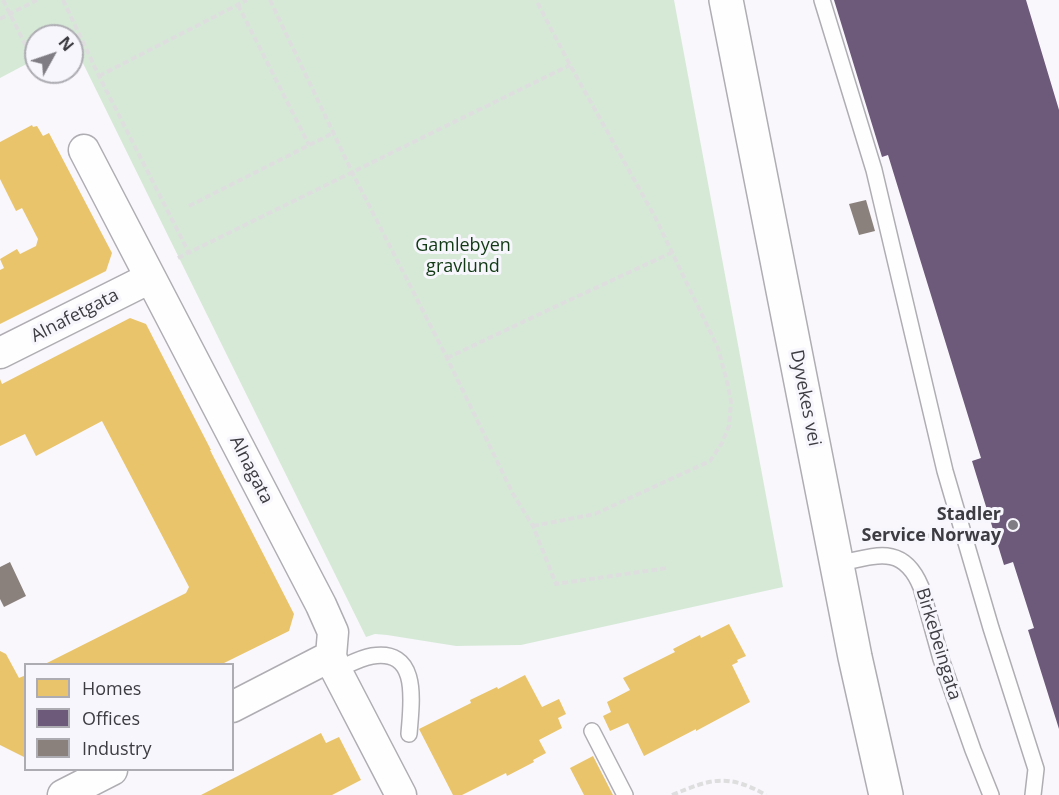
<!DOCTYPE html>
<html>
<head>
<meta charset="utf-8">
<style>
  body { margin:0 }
  #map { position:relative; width:1059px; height:795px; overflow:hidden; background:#f9f7fc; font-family:"Open Sans",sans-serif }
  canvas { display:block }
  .legend { position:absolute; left:24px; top:663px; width:210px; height:108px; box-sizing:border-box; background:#f8f6fd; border:2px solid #adacb2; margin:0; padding:8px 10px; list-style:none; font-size:18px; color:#3d3c42 }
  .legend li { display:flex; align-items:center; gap:12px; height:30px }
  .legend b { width:30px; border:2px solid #adacb2 }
  .north { position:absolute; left:24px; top:24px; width:60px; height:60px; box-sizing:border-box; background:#f8f6fd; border:2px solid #adacb2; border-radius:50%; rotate:50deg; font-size:16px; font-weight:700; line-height:24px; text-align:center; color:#3d3c42 }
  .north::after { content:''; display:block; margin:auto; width:21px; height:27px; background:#7f7d83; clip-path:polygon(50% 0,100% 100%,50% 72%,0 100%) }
</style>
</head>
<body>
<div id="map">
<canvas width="1059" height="795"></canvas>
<ul class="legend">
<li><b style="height:16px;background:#e9c46a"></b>Homes</li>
<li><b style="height:16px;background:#6d597a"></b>Offices</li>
<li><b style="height:16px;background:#8a817c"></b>Industry</li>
</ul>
<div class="north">N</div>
</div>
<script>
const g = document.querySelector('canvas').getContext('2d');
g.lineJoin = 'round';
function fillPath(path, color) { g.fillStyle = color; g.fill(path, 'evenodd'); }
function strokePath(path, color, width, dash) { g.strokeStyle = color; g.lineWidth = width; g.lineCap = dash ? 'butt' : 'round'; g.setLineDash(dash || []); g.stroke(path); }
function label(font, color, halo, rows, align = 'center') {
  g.font = font + ' "Open Sans",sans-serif'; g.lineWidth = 6; g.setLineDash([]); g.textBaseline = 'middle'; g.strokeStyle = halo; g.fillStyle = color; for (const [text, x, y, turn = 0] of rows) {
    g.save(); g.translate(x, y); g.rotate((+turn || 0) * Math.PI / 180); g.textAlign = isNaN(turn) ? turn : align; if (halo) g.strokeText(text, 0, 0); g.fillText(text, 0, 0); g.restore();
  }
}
fillPath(new Path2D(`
  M0 0H674L783 587 521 645 456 646 387 635 375 634 366 637 72 41V36H36V59L0 78Z`), '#d6e9d7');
fillPath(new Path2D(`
  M32 125 33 127 37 126 43 136 49 133 112 253 106 271 0 324V270L4 268 0 259 17 249 20 254 36 246 38 239 22 208 16 211 0 179V142Z
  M130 318 146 324 211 450H210L294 614 289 631 222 664H45L186 593 189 587 102 421 36 456 25 434 0 446V379L2 384Z
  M729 624 746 656 737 660 738 662 732 665 750 702 696 731V729L644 756 628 723 610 731 603 716 611 712 607 702 630 690 623 678 675 652 673 649 700 635 701 638Z
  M0 651 6 654 19 678 26 675V758L0 745Z
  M525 675 542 707 559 699 566 714 558 718 562 728 539 740 546 753 533 760 534 762 507 776 506 773 462 795H453L419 729 471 703 470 700 497 687 498 689Z
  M321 733 326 743 339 737 361 780 332 795H201Z
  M593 756 613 795H584L570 768Z`), '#e9c46a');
fillPath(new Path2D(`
  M834 0H1026L1059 110V729L1028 630 1034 628 1013 562 1004 565 972 461 981 458 888 155 882 157Z`), '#6d597a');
fillPath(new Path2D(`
  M866 200 875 231 859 235 849 204Z
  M10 562 26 596 4 607 0 599V567Z`), '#8a817c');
const service = new Path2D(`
  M822 0 874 170 945 471 991 628 1036 769 1033 795
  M837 564C875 556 903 543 921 587L941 659 973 750 991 795
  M336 670C348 665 360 658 372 656 421 648 411 705 409 734
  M592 731 625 795`);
const minor = new Path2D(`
  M84 150 321 605 333 632 331 656 336 670 401 795
  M0 353 150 278
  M232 707 331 656
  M63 795 112 770`);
const tertiary = new Path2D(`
  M726 0 855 657 886 795`);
strokePath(service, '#afadb2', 18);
strokePath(minor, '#afadb2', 33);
strokePath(tertiary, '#afadb2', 36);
strokePath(new Path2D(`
  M3 0 29 52
  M63 0 99 76 189 253
  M270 0 352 172 447 358 513 494 533 526 556 584 667 568
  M238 5 309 145
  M0 19 37 0
  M99 76 247 0
  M189 206 333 133
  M178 258 570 65
  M447 358 546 311 673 252
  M533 526 595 514 710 461 722 443 729 426 731 402 727 382 718 348 655 217 570 65 536 0
  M916 540 937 533
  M672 795C711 779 727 773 766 795`), '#dededf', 4, [6, 3]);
strokePath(service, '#fefeff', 15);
strokePath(minor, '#fefeff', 30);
strokePath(tertiary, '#fefeff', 33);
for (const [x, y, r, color] of [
  [1013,525,6,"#7f7d83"]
]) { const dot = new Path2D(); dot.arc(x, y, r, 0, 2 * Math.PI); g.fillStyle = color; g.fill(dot); strokePath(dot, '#f8f6fd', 2); }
label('18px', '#113a14', '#f8f6fd', [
  ["Gamlebyen",463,246],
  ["gravlund",463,267]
]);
label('18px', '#3d3c42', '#f8f6fd', [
  ["Alnafetgata",75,316,-27],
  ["Dyvekes vei",805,398,79],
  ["Alnagata",251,470,63],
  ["Birkebeingata",938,644,73]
]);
label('bold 18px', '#3d3c42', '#f8f6fd', [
  ["Stadler",1001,515],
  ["Service Norway",1001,536]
], 'right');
</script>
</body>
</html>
